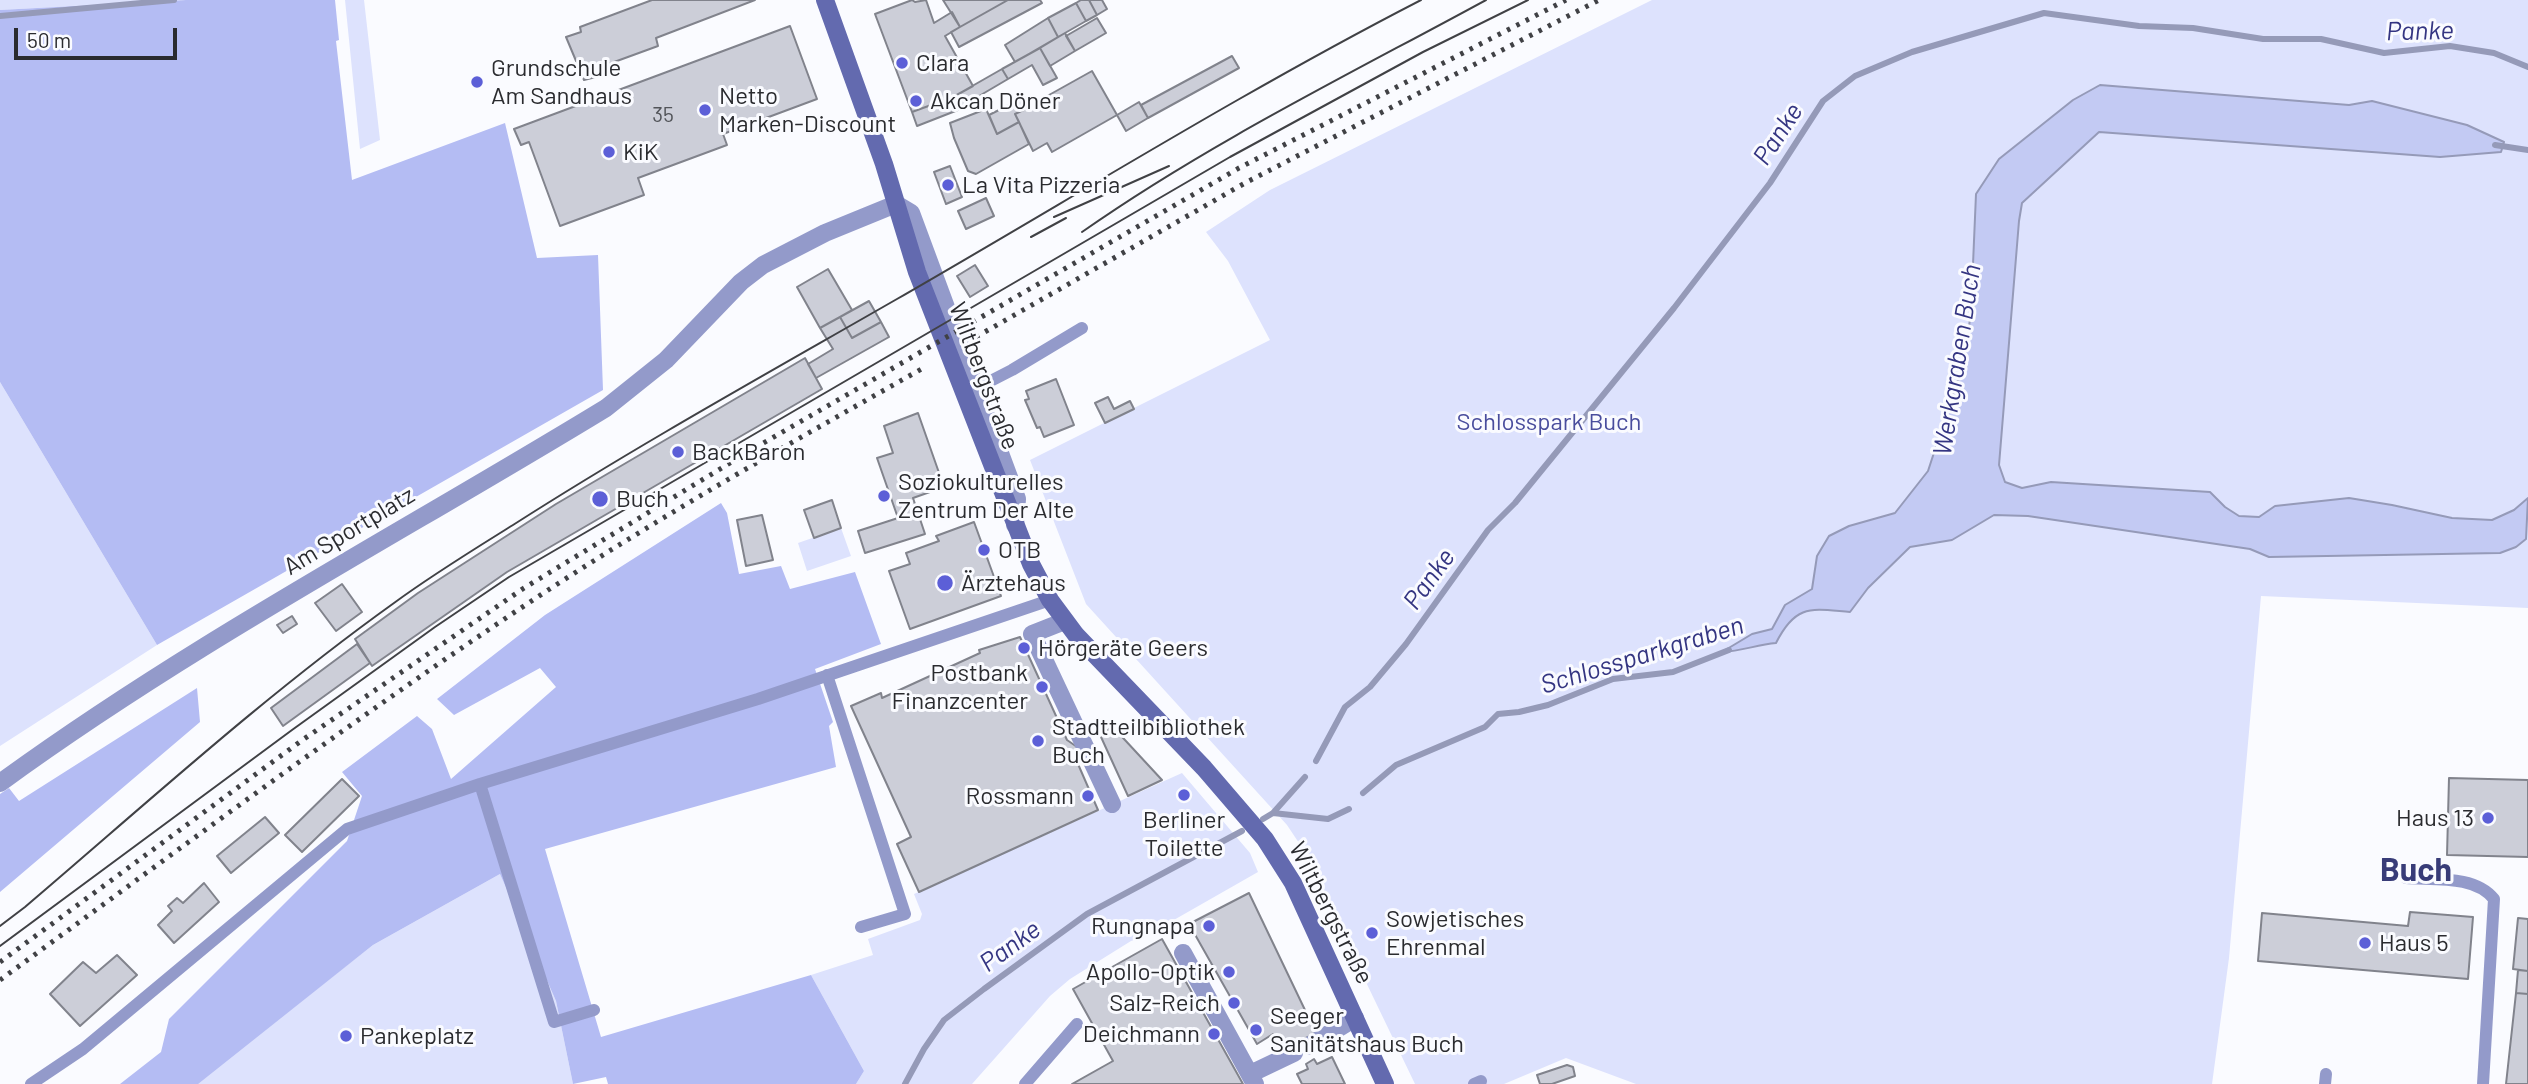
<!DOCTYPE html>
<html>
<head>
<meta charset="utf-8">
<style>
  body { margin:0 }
  #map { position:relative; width:2528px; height:1084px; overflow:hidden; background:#fafbff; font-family:Barlow,sans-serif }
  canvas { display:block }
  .scale { position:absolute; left:14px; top:28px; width:163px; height:32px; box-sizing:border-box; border:4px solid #2a2b2f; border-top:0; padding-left:9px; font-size:21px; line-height:24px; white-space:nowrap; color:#2a2b2f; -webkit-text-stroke:5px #fafbff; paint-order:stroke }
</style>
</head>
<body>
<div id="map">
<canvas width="2528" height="1084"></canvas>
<div class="scale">50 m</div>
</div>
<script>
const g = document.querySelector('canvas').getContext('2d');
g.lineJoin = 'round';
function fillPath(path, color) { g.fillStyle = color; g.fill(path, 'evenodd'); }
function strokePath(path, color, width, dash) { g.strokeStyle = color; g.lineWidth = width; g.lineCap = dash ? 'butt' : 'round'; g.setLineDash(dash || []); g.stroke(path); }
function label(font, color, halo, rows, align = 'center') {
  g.font = font + ' Barlow,sans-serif'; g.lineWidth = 6; g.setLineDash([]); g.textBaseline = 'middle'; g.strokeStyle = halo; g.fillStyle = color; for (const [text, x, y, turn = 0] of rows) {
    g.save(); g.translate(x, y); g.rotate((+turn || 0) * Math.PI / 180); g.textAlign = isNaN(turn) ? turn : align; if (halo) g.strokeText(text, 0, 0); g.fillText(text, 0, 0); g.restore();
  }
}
fillPath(new Path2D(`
  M0 0H186L0 10Z
  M345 0H364L380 140 360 149Z
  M1652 0H2528V608L2261 596 2229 958 2212 1084H1636L1566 1058 1504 1084H1415L1299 843 1287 825 1086 604 1030 460 1270 340 1228 261 1206 232 1270 190Z
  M0 382 157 645 0 746Z
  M841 528 851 556 807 571 798 543Z
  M1182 773 1250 853 1258 872 1144 937 1131 941 1070 979 1050 996 972 1084H856L864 1071 811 975 873 955 868 939 920 920 922 914 914 894Z
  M500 874 556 1001 573 1084H195L373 945Z`), '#dde2fd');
fillPath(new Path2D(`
  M186 0H335L339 40 336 41 352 180 505 123 537 258 598 255 603 390 157 645 0 382V10Z
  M721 503 727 513 739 574 781 566 790 589 855 572 881 644 815 669 833 722 829 726 836 767 545 849 601 1037 811 975 864 1071 856 1084H608L606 1077 573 1084 556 1001 500 874 373 945 198 1084H120L161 1052 169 1019 347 841 362 796 342 772 417 716 432 729 451 779 556 687 540 668 454 715 437 699 545 615Z
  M197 688 200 722 0 892V794L9 788 19 801Z`), '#b4bcf3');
const water = new Path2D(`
  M2100 85 2349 105 2372 101 2467 125 2504 142 2501 152 2440 157 2099 132 2022 203 2019 221 1999 465 2005 482 2022 488 2051 482 2210 492 2225 507 2239 516 2259 517 2275 506 2349 498 2392 505 2452 518 2492 520 2514 510 2528 498 2526 539 2516 547 2500 553 2269 557 2250 549 2028 516 1994 515 1952 540 1910 547 1868 588 1850 612C1812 609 1796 603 1776 643 1756 645 1742 651 1722 652L1752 634 1772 629 1785 605 1812 589 1817 556 1829 536 1849 526 1895 513 1928 471 1965 358 1971 311 1976 194 1999 159 2073 100Z`);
fillPath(water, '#c3caf3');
strokePath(water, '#959ab8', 2);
strokePath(new Path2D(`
  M0 16 174 0
  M2495 145 2528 150
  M1316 761 1345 707 1370 687 1406 644 1488 530 1515 503 1674 308 1770 183 1823 101 1855 76 1912 52 2044 13 2139 26 2193 28 2263 39H2321L2384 53 2450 46 2494 53 2528 67
  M1363 793 1396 765 1485 727 1498 714 1519 712 1548 705 1613 679 1673 672 1729 650
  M1273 813 1328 819 1349 809
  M1263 819 1273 813 1305 777
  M905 1084 924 1049 944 1020 984 989 1087 914 1242 831`), '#959ab8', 6);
const building = new Path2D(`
  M652 0H755L656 38 658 46 595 69 600 76 584 80 566 37 581 32 580 27Z
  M912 0 915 2 926 0 934 23 952 12 960 27 945 36 973 86 953 97 912 112 875 14Z
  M943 0H1008L960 27Z
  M1008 0H1040L1042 3 959 47 951 32Z
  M1081 0H1089L1097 15 1086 21 1076 3Z
  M1089 0H1102L1107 9 1097 15Z
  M1076 3 1086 21 1058 37 1048 18Z
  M1048 18 1058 37 1015 62 1005 45Z
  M1097 18 1106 33 1075 51 1066 36Z
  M790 26 817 99 723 134 727 145 638 178 644 195 560 226 529 142 521 145 514 129Z
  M1065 33 1075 51 1050 66 1040 48Z
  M1040 48 1057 78 1043 85 1032 65 1008 79 1002 69Z
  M1232 56 1239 68 1148 118 1141 105Z
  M1002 69 1008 79 957 109 953 97Z
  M1092 71 1117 115 1052 152 1047 143 1033 151 1015 114Z
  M1027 96 1032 106 1015 114 1019 122 997 134 989 115Z
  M953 97 958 110 917 126 912 112Z
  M1139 102 1148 118 1126 131 1117 115Z
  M986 109 997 134 1019 122 1029 144 976 174 968 171 954 138 950 123Z
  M950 166 962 197 946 204 934 172Z
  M986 198 994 216 966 229 958 211Z
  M975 265 988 286 970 297 957 276Z
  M828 269 852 310 820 328 797 287Z
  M869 301 881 322 852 338 840 317Z
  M840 317 852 338 881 322 889 337 816 378 808 364 833 349 820 328Z
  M805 358 822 389 507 572 372 666 355 639 418 593 556 504Z
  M1056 379 1074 425 1044 437 1040 427 1037 428 1025 400 1029 399 1026 391Z
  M1108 397 1114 409 1130 401 1134 409 1105 423 1095 403Z
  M918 413 944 487 913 498 925 534 865 553 858 531 898 518 877 458 893 453 884 426Z
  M832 500 841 528 814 538 804 510Z
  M762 515 773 560 746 566 737 520Z
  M974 522 1001 596 910 629 889 571 910 564 906 553 939 541 936 536Z
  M342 584 362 612 336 631 315 603Z
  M292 616 297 624 283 633 277 625Z
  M1020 637 1067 740 1080 749 1078 764 1098 810 919 892 897 844 911 837 851 706 881 693 882 698 980 653 979 650Z
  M357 644 370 663 283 726 271 708Z
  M1112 726 1162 780 1128 796 1101 737Z
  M2449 778 2528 780V857L2447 855Z
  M342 779 359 796 302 852 285 835Z
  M265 817 279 833 231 873 217 856Z
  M204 883 219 902 174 943 158 925 172 911 168 906 177 898 183 903Z
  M1249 893 1316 1033 1282 1050 1273 1034 1257 1044 1189 924Z
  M2410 912 2473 917 2468 979 2258 961 2262 913 2408 926Z
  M2518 918 2528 919V971L2513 969Z
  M1162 939 1243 1084H1072L1113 1061 1073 989Z
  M117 955 137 975 80 1026 50 994 83 962 96 973Z
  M2518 970 2528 971V994L2516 993Z
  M2516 993 2528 994V1084H2506Z
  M1332 1057 1345 1084H1302L1297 1074 1308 1069 1306 1064 1314 1059 1317 1064Z
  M1567 1065 1573 1067 1575 1076 1552 1084H1540L1537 1075Z`);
fillPath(building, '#ccced8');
strokePath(building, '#81838c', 2);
strokePath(new Path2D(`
  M975 389 1012 370 1082 328
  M827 675 905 914 861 927
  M480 784 554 1022 594 1010
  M2406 878C2435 880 2475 875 2494 899L2483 1084
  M31 1084 83 1049 347 829 480 784 758 699 1050 600
  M1025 1084 1077 1024
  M1474 1084 1481 1081
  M2325 1084 2326 1074`), '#939aca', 12);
strokePath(new Path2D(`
  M1065 621 1032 634 1112 804
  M1183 953 1255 1084
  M1309 1046 1355 1018
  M1250 1074 1294 1053`), '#939aca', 18);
strokePath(new Path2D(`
  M0 783C192 643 403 532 606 408L666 360 741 282 763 265 825 233 896 204 911 213 1017 499 1015 525`), '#939aca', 18);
strokePath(new Path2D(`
  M825 0 884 164 917 272 1031 564 1050 600 1076 635 1204 768 1265 839 1293 883 1385 1084`), '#636aaf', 18);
strokePath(new Path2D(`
  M1054 217 1169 166
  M1082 232C1209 143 1350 74 1486 0
  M1031 237 1066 218
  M0 926 25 907C146 804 264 696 394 603 432 575 473 550 513 525 638 445 768 373 897 299 1071 199 1242 92 1421 0
  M0 946 292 730 435 627 509 577 1230 157 1423 52 1528 0`), '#404145', 2);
strokePath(new Path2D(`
  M976 337 1245 183 1599 0
  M0 962 301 741 524 588 753 449 1239 168 1566 0
  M0 980C177 851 353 719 536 598 662 515 794 441 925 367`), '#404145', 5, [3.5, 7]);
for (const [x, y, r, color] of [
  [902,63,7,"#5c5fd7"],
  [477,82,7,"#5c5fd7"],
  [916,101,7,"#5c5fd7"],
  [705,110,7,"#5c5fd7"],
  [609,152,7,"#5c5fd7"],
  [948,185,7,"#5c5fd7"],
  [678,452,7,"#5c5fd7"],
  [884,496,7,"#5c5fd7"],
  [600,499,9,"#5c5fd7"],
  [984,550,7,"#5c5fd7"],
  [945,583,9,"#5c5fd7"],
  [1024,648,7,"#5c5fd7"],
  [1042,687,7,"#5c5fd7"],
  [1038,741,7,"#5c5fd7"],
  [1184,795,7,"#5c5fd7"],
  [1088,796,7,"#5c5fd7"],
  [2488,818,7,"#5c5fd7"],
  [1209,926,7,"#5c5fd7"],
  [1372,933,7,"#5c5fd7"],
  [2365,943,7,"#5c5fd7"],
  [1229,972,7,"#5c5fd7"],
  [1234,1003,7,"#5c5fd7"],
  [1256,1030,7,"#5c5fd7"],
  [1214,1034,7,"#5c5fd7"],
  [346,1036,7,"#5c5fd7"]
]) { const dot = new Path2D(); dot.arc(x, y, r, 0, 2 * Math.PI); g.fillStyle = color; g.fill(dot); strokePath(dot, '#fafbff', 2.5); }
label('21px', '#525459', null, [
  ["35",663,115]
]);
label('24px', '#2a2b2f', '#fafbff', [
  ["Clara",916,63],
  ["Grundschule",491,68],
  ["Am Sandhaus",491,96],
  ["Netto",719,96],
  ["Marken-Discount",719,124],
  ["Akcan Döner",930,101],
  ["KiK",623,152],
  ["La Vita Pizzeria",962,185],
  ["BackBaron",692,452],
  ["Soziokulturelles",898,482],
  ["Zentrum Der Alte",898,510],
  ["Buch",616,499],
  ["OTB",998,550],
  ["Ärztehaus",961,583],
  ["Hörgeräte Geers",1038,648],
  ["Postbank",1028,673,"right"],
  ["Finanzcenter",1028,701,"right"],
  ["Stadtteilbibliothek",1052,727],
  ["Buch",1052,755],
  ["Rossmann",1074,796,"right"],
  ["Haus 13",2474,818,"right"],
  ["Berliner",1184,820,"center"],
  ["Toilette",1184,848,"center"],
  ["Sowjetisches",1386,919],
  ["Ehrenmal",1386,947],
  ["Rungnapa",1195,926,"right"],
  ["Haus 5",2379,943],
  ["Apollo-Optik",1215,972,"right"],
  ["Salz-Reich",1220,1003,"right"],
  ["Seeger",1270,1016],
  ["Sanitätshaus Buch",1270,1044],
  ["Deichmann",1200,1034,"right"],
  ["Pankeplatz",360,1036]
], 'left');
label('24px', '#2a2b2f', '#fafbff', [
  ["Wiltbergstraße",984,376,69],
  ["Am Sportplatz",349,531,-31],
  ["Wiltbergstraße",1331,913,63]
]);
label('24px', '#494d9d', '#fafbff', [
  ["Schlosspark Buch",1549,422]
]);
label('italic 26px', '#343582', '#fafbff', [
  ["Panke",2420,31,-1],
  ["Panke",1778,134,-57],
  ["Werkgraben Buch",1957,360,-81],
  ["Panke",1429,579,-54],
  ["Schlossparkgraben",1642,655,-17],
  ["Panke",1010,946,-36]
]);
label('bold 32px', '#383c78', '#fafbff', [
  ["Buch",2416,870]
]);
</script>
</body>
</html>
